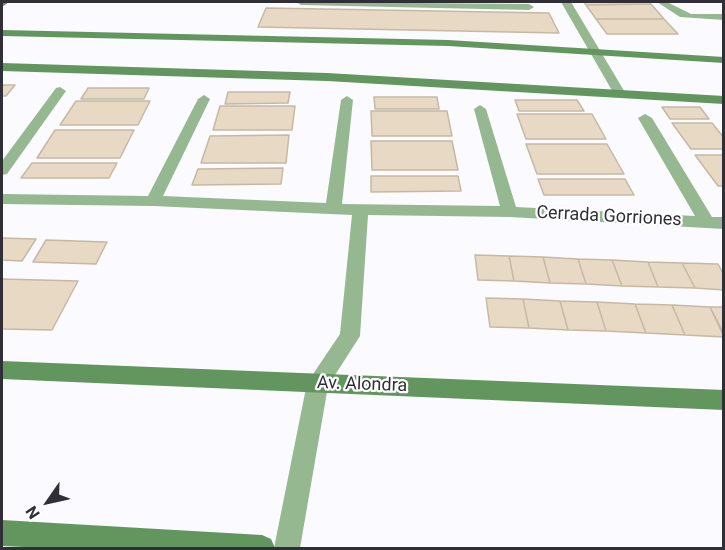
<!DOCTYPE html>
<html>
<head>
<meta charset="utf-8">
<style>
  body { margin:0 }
  #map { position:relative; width:725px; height:550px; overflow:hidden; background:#fbfaff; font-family:Roboto,sans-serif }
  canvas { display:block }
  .frame { position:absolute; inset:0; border:3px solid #302f38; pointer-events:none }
  .north { position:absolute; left:18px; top:472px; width:60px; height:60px; -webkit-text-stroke:4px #fff; paint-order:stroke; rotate:236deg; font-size:16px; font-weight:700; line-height:24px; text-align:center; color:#302f38 }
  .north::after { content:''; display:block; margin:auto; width:21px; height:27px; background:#302f38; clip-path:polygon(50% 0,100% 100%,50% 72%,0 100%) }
</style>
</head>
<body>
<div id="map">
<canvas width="725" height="550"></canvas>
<div class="frame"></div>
<div class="north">N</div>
</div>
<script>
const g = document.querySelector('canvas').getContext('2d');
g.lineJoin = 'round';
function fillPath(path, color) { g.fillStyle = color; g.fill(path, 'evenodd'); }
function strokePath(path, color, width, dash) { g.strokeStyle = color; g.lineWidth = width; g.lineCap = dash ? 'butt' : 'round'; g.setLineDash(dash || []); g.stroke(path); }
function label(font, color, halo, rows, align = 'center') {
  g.font = font + ' Roboto,sans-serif'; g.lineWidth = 4.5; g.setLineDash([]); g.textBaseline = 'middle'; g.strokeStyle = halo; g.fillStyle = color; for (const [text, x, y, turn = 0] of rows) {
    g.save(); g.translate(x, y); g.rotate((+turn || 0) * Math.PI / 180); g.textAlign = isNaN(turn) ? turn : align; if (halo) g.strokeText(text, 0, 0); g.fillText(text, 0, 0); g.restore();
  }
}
const building = new Path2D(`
  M584 2H649L651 4 586 5Z
  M651 4 664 19H596L586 5Z
  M266 8 549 13 559 33 258 27Z
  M596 19H664L678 34H607Z
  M2 85H15L6 96H2Z
  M88 88H149L144 99H81Z
  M228 92H290L288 103 225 104Z
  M374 97H437L439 109H375Z
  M515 100H577L584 111H519Z
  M76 101H150L138 125H60Z
  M220 106H295L292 130H213Z
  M662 107H700L709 119H670Z
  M371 111H447L452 136H372Z
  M517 114H592L606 139H526Z
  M672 123H712L724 138V149H691Z
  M55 130H134L120 158H37Z
  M289 135 286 163H201L210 136Z
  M371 141H452L458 170H372Z
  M526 144H607L624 174H537Z
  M695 155H724V186H718Z
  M32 163H117L109 178H21Z
  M283 168 281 184 192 185 198 169Z
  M371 176H458L461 191 371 192Z
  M538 179H625L634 195H544Z
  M2 238 36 239 22 261 2 260Z
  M46 240 107 242 96 264 33 262Z
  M475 255 509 256 514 281 478 280Z
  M509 256 543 257 550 283 514 281Z
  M543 257 578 259 586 284 550 283Z
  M578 259 612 260 622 286 586 284Z
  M612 260 648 262 658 287 622 286Z
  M648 262 682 263 695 288 658 287Z
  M682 263 718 264 724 275V290L695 288Z
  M2 279 78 281 52 330 2 329Z
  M486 298 523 299 529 328 490 327Z
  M523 299 560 301 568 330 529 328Z
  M560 301 597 302 606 331 568 330Z
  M597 302 635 304 646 333 606 331Z
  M635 304 672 305 685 335 646 333Z
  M672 305 710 307 724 337 685 335Z
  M710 307H724V334Z`);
fillPath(building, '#e7d9c4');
strokePath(building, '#c6b9a4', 1.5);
fillPath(new Path2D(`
  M296 2 529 4 534 7 529 10 301 5Z
  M561 2H571L626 94 624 97H616L614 94Z
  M657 2H667L691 14H724V20L680 17Z
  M60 87 66 91 7 174 2 175V161L56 88Z
  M204 95 210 99 163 196 326 203 341 100 347 96 353 100 342 204 500 206 474 109 480 105 486 109 516 207 695 216 638 118 645 114 652 118 712 217H724V229L510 217 368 215 360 336 328 386 300 548H274L307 383 340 334 352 215 153 206 2 204V194L148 196 198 99Z`), '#95b891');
fillPath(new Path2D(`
  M2 2H9L2 7Z
  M2 30 448 40 724 57V63L448 46 2 36Z
  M2 63 327 73 724 96V104L327 81 2 71Z
  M2 361 724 390V410L2 379Z
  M2 520 262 535 271 539 275 548H46L2 546Z`), '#62965e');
label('18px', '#302f38', '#fff', [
  ["Cerrada Gorriones",609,217,3],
  ["Av. Alondra",362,385,2]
]);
</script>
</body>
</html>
